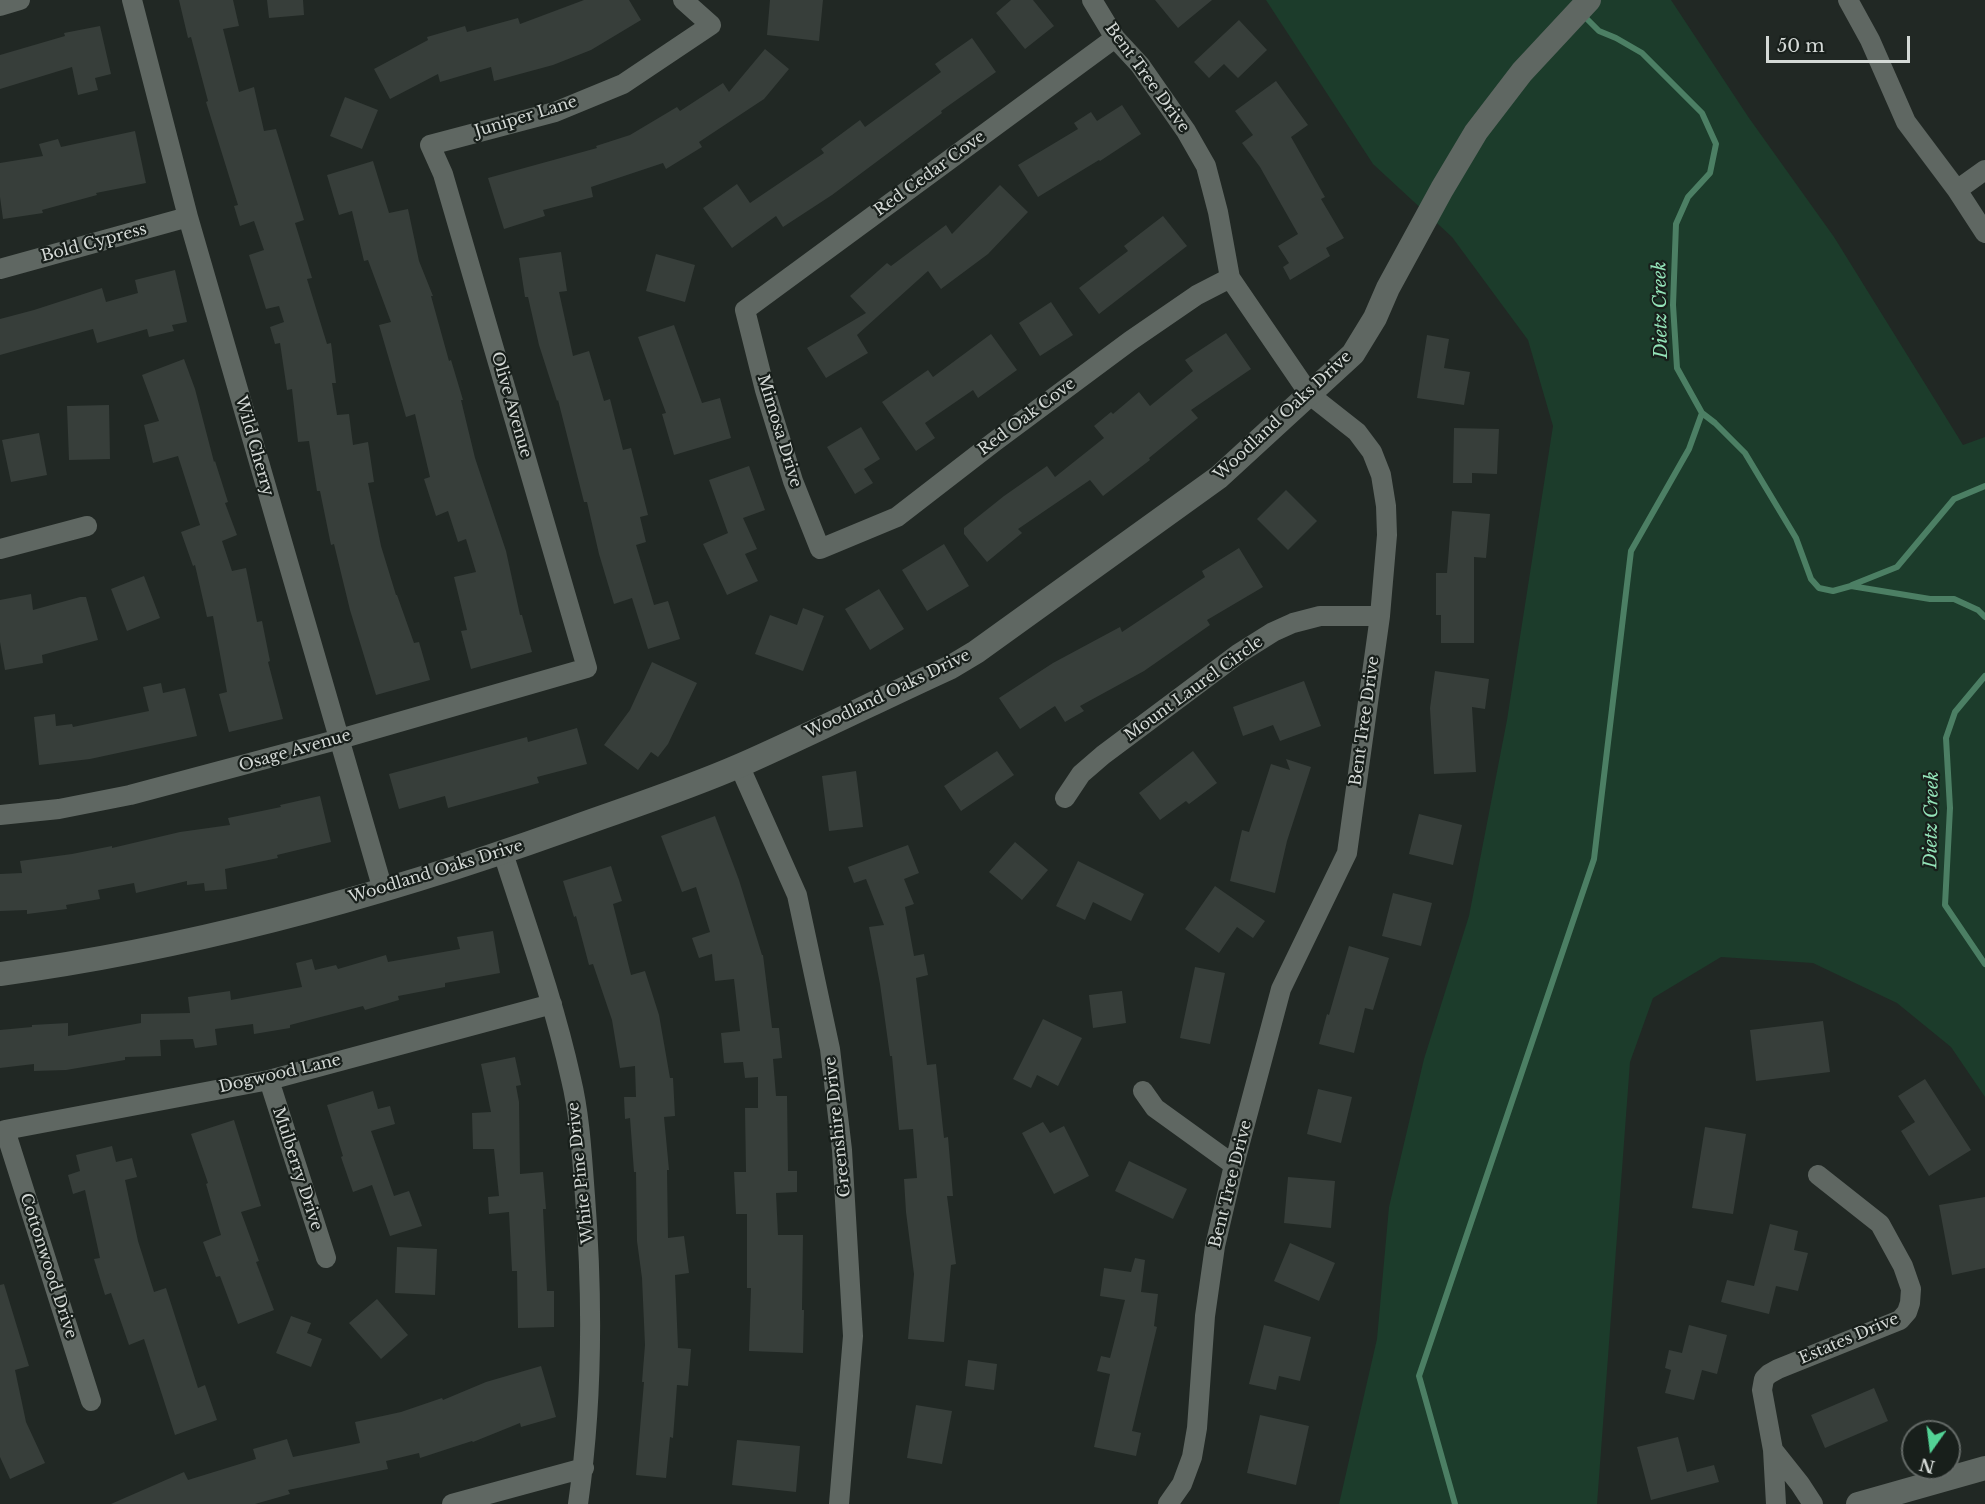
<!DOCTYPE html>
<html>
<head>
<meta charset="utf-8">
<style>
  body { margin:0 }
  #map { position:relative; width:1985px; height:1504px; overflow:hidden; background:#212824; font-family:"Libre Baskerville",serif }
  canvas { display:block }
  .north { position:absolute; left:1901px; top:1420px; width:60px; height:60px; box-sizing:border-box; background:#181f1b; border:2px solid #636966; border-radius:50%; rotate:194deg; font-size:16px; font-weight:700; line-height:24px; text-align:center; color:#d4d9d6 }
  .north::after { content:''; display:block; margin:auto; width:21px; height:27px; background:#53d396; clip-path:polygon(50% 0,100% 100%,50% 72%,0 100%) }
  .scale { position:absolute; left:1766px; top:36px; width:144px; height:27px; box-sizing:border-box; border:3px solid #d4d9d6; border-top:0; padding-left:8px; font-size:18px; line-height:21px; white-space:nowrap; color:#d4d9d6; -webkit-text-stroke:4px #181f1b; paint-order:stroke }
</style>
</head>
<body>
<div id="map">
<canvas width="1985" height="1504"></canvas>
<div class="north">N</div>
<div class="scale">50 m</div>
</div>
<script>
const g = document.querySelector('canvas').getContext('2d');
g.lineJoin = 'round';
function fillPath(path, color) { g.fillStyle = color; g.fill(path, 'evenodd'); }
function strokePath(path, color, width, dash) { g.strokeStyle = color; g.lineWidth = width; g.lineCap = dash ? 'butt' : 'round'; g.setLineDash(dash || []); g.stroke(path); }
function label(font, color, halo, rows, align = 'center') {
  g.font = font + ' "Libre Baskerville",serif'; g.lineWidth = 4.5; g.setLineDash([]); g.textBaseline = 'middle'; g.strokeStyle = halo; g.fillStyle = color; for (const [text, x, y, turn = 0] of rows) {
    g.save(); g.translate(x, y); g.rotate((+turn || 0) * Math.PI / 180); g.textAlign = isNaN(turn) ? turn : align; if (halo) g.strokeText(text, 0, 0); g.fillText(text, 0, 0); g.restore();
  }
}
fillPath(new Path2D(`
  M1266 0H1671L1749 118 1834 237 1963 445 1985 437V1097L1951 1047 1897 1003 1813 963 1721 957 1653 998 1630 1062 1597 1504H1339L1377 1339 1389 1207 1424 1059 1469 916 1507 720 1553 426 1528 340 1452 237 1373 164Z`), '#1c3c2b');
strokePath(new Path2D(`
  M1583 15 1599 31 1616 38 1642 53 1702 113 1716 144 1710 173 1688 197 1676 224 1673 305 1677 368 1702 413 1715 423 1745 453 1796 538 1811 579 1819 588 1833 591 1851 586 1930 599H1954L1978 610 1985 617
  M1852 585 1897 567 1954 499 1985 486
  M1985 676 1955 712 1946 738 1950 808 1945 905 1985 964
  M1455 1504 1419 1376 1594 859 1631 551 1689 449 1702 413`), '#4c7f64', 6);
fillPath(new Path2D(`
  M179 0H233L239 26 223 29 239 92 254 87 264 131 276 129 304 220 295 223 312 278 307 279 327 344 331 343 336 383H332L337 415 349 414 353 445 368 442 374 482 368 483 381 546 396 595H397L414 643 419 642 430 680 376 695 350 610 334 544 331 545 320 491H317L309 441 298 442 292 389 287 390 280 343 275 344 270 327 284 322 279 306 266 309 249 255 264 250 254 221 240 226 234 206 238 205 206 102 208 101 191 37 188 38Z
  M267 0H303L304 15 269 18Z
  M584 0H629L641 20 591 50 553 65 494 81 491 67 440 82 438 74 390 99 374 69 428 40 427 37 465 26 467 32 518 18 520 24Z
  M770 0H823L819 41 767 35Z
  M1011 0H1033L1054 26 1025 49 996 13Z
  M1155 0H1212L1178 28Z
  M1239 20 1267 50 1238 78 1224 64 1209 78 1194 62Z
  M100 26 111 74 95 78 98 90 78 95 72 67 0 89V55L65 36 64 33Z
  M972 38 996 72 941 111 942 113 832 195 783 227 776 216 732 248 703 208 737 184 750 203 824 153 821 149 860 120 865 127 941 72 935 64Z
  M765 49 789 69 764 99 699 142 702 147 666 169 663 163 591 187 593 197 543 210 545 216 504 229 488 178 597 148 596 146 630 135 677 107 680 111 723 83 729 92Z
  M1276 81 1308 125 1291 137 1325 197 1321 199 1344 238 1326 248 1330 256 1290 280 1283 267 1289 263 1278 246 1298 234 1260 167 1242 143 1253 135 1235 111Z
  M345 97 378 110 362 149 330 136Z
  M1122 105 1141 134 1100 161 1099 160 1038 197 1018 165 1078 129 1074 123 1091 112 1097 121Z
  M135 131 146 183 96 193 97 195 42 210 43 213 3 219 0 197V163L43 156 39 144 58 139 61 147Z
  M373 161 389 213 408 209 419 261 433 296H431L449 361 451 360 463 400H461L475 458 506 551 520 615H522L532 652 471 669 461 631 467 630 454 577 476 572 466 539 458 542 448 511 436 516 424 479 430 477 415 414 406 417 379 325 391 322 368 260 364 261 352 211 339 215 327 175Z
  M1000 185 1028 212 988 254 941 289 928 271 857 335 868 353 826 378 807 348 866 313 850 296 887 263 891 266 946 225 952 234Z
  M1163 216 1187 246 1099 314 1079 288 1128 251 1124 246Z
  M561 252 567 291 559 292 573 356 589 351 604 401 610 399 623 450 631 448 648 515 640 517 646 542 636 545 654 605 668 601 680 639 648 649 632 598 614 604 599 554 587 502H584L558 400 557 401 539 345 528 297H525L519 258Z
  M656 254 695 265 685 302 646 291Z
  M175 270 187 322 172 325 174 331 149 337 147 329 97 343 93 329 0 355V319L34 310 102 288 106 302 138 293 135 280Z
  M1051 302 1073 335 1040 356 1019 323Z
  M674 325 702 403 720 398 731 438 674 455 662 414 666 413 638 337Z
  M1226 333 1251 369 1191 410 1198 418 1149 458 1150 460 1103 496 1090 480 1018 529 1022 533 987 562 964 534V528L1004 496 1047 466 1055 477 1104 438 1094 426 1111 412 1113 414 1139 392 1150 406 1193 371 1185 360Z
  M991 334 1017 370 978 398 973 390 925 423 935 438 916 451 882 402 928 370 933 377Z
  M1427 335 1449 339 1444 368 1470 372 1464 405 1417 398Z
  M184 359 195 389 214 462 215 461 228 502 225 503 237 535 222 541 232 571 246 568 257 622 262 621 270 661 268 662 283 719 229 732 219 694 227 692 213 616 207 617 195 565 193 566 181 532 200 525 178 456 153 463 144 425 159 421 142 375Z
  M109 405 110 459 69 460 67 406Z
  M861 427 880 459 864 469 873 483 855 494 827 447Z
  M1454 428 1499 429 1497 474 1472 473V483H1453Z
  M39 433 47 475 11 482 2 440Z
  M749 466 765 510 743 518 757 549 745 554 758 581 727 595 703 544 728 533 709 480Z
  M1286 490 1317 521 1288 550 1257 519Z
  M1452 511 1490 514 1486 558 1474 557V643H1441V615H1436V573H1447Z
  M944 544 969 586 927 611 902 570Z
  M1239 548 1263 587 1207 620 1210 625 1144 671 1080 706 1084 711 1065 722 1055 706 1020 729 999 698 1053 663 1120 627 1122 632 1205 577 1202 571Z
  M144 576 160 618 127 631 111 589Z
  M879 589 904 629 870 650 845 609Z
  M31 594 33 610 80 597H86L98 640 42 655 43 663 5 670 0 642V600Z
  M803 608 824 616 803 671 755 654 770 615 797 625Z
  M652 662 697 683 668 744 658 757 651 752 638 770 604 745 630 710Z
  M1435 671 1489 679 1485 709 1472 707 1476 772 1434 774 1430 708Z
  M1304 681 1321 726 1280 741 1273 725 1243 736 1233 707Z
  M161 683 163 693 185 688 197 736 90 759 39 765 34 717 55 714 56 726 72 724 73 727 149 711 143 687Z
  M577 728 587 764 537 777 539 783 448 808 445 796 399 809 389 774 527 737 528 742Z
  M997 751 1014 775 961 811 944 786Z
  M1193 751 1217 783 1189 804 1186 801 1160 820 1139 793Z
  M1286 759 1311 767 1287 841 1275 893 1230 881 1242 830 1249 832 1271 764 1290 770Z
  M856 771 863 827 829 831 822 776Z
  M320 796 331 842 277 855 278 858 225 869 227 889 205 891 204 883 187 885V881L136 893 134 883 98 890 100 899 66 905 67 909 27 914V910L0 911V874L22 873 20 861 72 854 112 846V848L180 832 230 825 228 818 281 807 280 805Z
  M1419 814 1462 825 1453 865 1409 854Z
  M715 816 739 880 762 955H763L772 1028H779L782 1058 773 1059 776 1096H787L788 1171H797V1192L776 1193 778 1235H803L802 1310H804L803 1353 749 1351 751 1288H747V1214H736L734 1172H746L745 1108H758V1077L745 1078 743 1062 724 1063 721 1033 740 1031 734 979 715 981 712 954 699 958 692 938 710 932 696 887 682 892 661 836Z
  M1015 842 1048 870 1022 900 989 872Z
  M908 845 919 873 904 879 914 904 905 907 914 956 924 954 928 975 916 978 927 1065 936 1064 944 1138 948 1137 953 1196H947L956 1264 951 1265 944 1342 908 1339 914 1274 906 1212 904 1179 917 1178 913 1129 899 1130 892 1056H890L880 984 869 927 884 925 866 879 854 883 848 867Z
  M1078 861 1144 894 1131 921 1093 902 1085 920 1056 906Z
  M611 866 622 901 613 904 631 975 645 971 659 1015 670 1078H673L675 1116 664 1117 669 1170H667L668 1238 684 1236 689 1273 675 1275 678 1348 691 1349 688 1386 677 1385 673 1438 670 1437 666 1478 636 1475 644 1382H642L645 1345 642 1278 637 1241 636 1172H634L630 1118 625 1119 624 1097H636L635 1066 620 1068 612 1020 593 964 589 965 576 916 574 917 563 881Z
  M1215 886 1265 921 1253 938 1237 927 1219 953 1185 929Z
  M1393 893 1432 903 1421 946 1382 936Z
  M493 931 500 973 445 983V987L398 996 399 1000 365 1010 363 1006 290 1025V1028L254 1034 253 1024 215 1029 217 1045 195 1048 193 1039 160 1040 161 1056 125 1057V1060L66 1070 34 1071V1064L0 1068V1030L32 1027V1025L68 1023V1036L141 1023V1014L190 1013 188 997 230 991 231 1000 302 987 296 963 312 959 315 970 336 965 338 969 386 955 388 962 460 949 457 937Z
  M1349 946 1389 958 1373 1010 1365 1008 1354 1053 1319 1044 1327 1014 1329 1015Z
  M1195 967 1225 973 1210 1044 1180 1038Z
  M1122 991 1126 1023 1093 1028 1089 995Z
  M1043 1019 1082 1038 1058 1086 1037 1075 1031 1088 1013 1079Z
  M1823 1021 1830 1072 1756 1081 1750 1030Z
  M515 1057 521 1085 516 1086 519 1102 520 1174 543 1172 546 1209H543L547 1291H554V1327L518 1328 517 1271H512L509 1212 489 1214 488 1197 499 1196 494 1149H473L472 1113 491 1112 481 1064Z
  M1925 1079 1971 1150 1929 1176 1901 1131 1915 1122 1898 1096Z
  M1318 1089 1352 1097 1341 1143 1307 1134Z
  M373 1091 378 1109 390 1106 395 1124 371 1131 394 1196 409 1191 422 1226 390 1236 372 1185 353 1192 341 1157 343 1156 327 1105Z
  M234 1120 261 1206 241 1212 259 1261 256 1262 274 1310 238 1324 220 1276 216 1277 203 1242 221 1235 206 1184 208 1183 191 1134Z
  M1043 1122 1050 1133 1064 1126 1089 1176 1054 1194 1022 1133Z
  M1705 1127 1746 1134 1733 1214 1692 1208Z
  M112 1146 116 1162 132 1158 137 1177 125 1180 138 1241 154 1292 166 1288 198 1388 205 1385 217 1420 175 1435 144 1339 129 1345 111 1293 105 1295 94 1259 100 1258 85 1190 73 1194 68 1175 80 1171 76 1155Z
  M1129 1161 1187 1189 1173 1219 1115 1191Z
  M1288 1177 1335 1181 1331 1228 1284 1223Z
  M1985 1197V1268L1952 1275 1939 1205Z
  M1770 1224 1798 1231 1794 1250 1808 1253 1798 1291 1776 1286 1769 1314 1721 1302 1727 1280 1754 1286Z
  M1290 1243 1335 1263 1319 1301 1274 1281Z
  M397 1247 437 1249 435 1295 395 1293Z
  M1135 1258 1145 1260 1141 1292 1158 1294 1154 1326 1157 1327 1132 1431 1141 1433 1136 1456 1094 1447 1110 1374 1097 1371 1101 1356 1110 1358 1125 1300 1100 1296 1104 1268 1131 1272Z
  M4 1284 29 1366 15 1370 26 1422 45 1463 10 1479 0 1457V1285Z
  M377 1299 408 1335 381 1359 349 1323Z
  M291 1316 311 1323 307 1333 322 1339 311 1367 276 1353Z
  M1264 1325 1311 1337 1300 1381 1279 1376 1276 1390 1249 1384Z
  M1689 1325 1727 1335 1717 1374 1702 1370 1694 1400 1665 1393 1671 1370 1665 1368 1669 1350 1682 1353Z
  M968 1360 997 1364 994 1390 965 1386Z
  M541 1366 556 1417 521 1427 520 1423 473 1442 472 1441 420 1458 419 1453 386 1461 388 1469 288 1490 290 1494 255 1504H111L184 1472 188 1480 256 1459 253 1449 287 1439 293 1457 360 1443 355 1422 401 1412 442 1398 443 1400 486 1382Z
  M1874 1388 1888 1421 1825 1448 1811 1415Z
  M916 1405 952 1411 942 1464 907 1458Z
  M1260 1415 1309 1426 1296 1485 1247 1473Z
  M1678 1437 1687 1472 1714 1465 1719 1482 1651 1500 1637 1447Z
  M737 1440 800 1446 796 1492 732 1485Z`), '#373e3a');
strokePath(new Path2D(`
  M132 0 188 217 383 890
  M1092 0 1115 38 1140 65 1186 131 1206 166 1218 212 1230 278 1310 395 1357 432 1372 452 1381 475 1386 506 1387 535 1380 616 1347 853 1281 989 1234 1165 1215 1246 1205 1316 1197 1428 1192 1457 1182 1484 1168 1504
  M1848 0 1870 40 1906 122 1957 190 1985 233
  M0 6 20 0
  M1115 38 745 310 765 390 793 481 820 549 897 517 994 442 1130 341 1197 295 1230 278
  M1957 190 1985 170
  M0 269 188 217
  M0 549 87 526
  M739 765 797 895 830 1049 842 1150 853 1336 839 1504
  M1065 798 1081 774 1103 755 1238 654 1273 632 1293 623 1320 616H1380
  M0 815 59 809 130 795 340 739 587 668 443 174 430 145 555 112 623 84 711 25 683 0
  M503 853C527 927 554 1002 571 1079 580 1116 582 1158 585 1196 593 1300 593 1400 578 1504
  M269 1080 326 1258
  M1143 1091 1155 1108 1234 1165
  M91 1401 5 1130 269 1080 552 1004
  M1773 1450 1800 1484 1813 1504
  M452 1504 584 1468
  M1776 1504 1773 1450 1762 1390 1764 1379 1769 1374 1778 1369 1900 1320 1907 1312 1910 1303 1911 1289 1903 1266 1880 1224 1818 1175`), '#5f6762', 20);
strokePath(new Path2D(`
  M0 974C193 948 382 896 566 830 624 809 684 790 741 765 811 734 881 699 951 667L976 652 1219 477 1353 354 1375 318 1388 288 1442 189 1476 132 1522 72 1589 0
  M1858 1504 1985 1468`), '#5f6762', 24);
label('16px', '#d4d9d6', '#181f1b', [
  ["Bent Tree Drive",1147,78,54],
  ["Juniper Lane",526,117,-17],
  ["Red Cedar Cove",930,174,-36],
  ["Bold Cypress",94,243,-15],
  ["Olive Avenue",511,405,74],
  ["Woodland Oaks Drive",1283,416,-43],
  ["Red Oak Cove",1027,417,-37],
  ["Mimosa Drive",779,431,73],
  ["Wild Cherry",254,446,74],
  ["Mount Laurel Circle",1194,689,-36],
  ["Woodland Oaks Drive",888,694,-26],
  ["Bent Tree Drive",1365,721,-82],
  ["Osage Avenue",295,751,-16],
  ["Woodland Oaks Drive",436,872,-17],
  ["Dogwood Lane",280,1074,-13],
  ["Greenshire Drive",838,1127,-96],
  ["Mulberry Drive",297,1169,72],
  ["White Pine Drive",581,1173,-96],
  ["Bent Tree Drive",1231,1184,-76],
  ["Cottonwood Drive",48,1266,72],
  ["Estates Drive",1849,1339,-23]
]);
label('italic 18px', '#94e4b9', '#181f1b', [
  ["Dietz Creek",1661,310,-91],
  ["Dietz Creek",1932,820,-89]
]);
</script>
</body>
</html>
